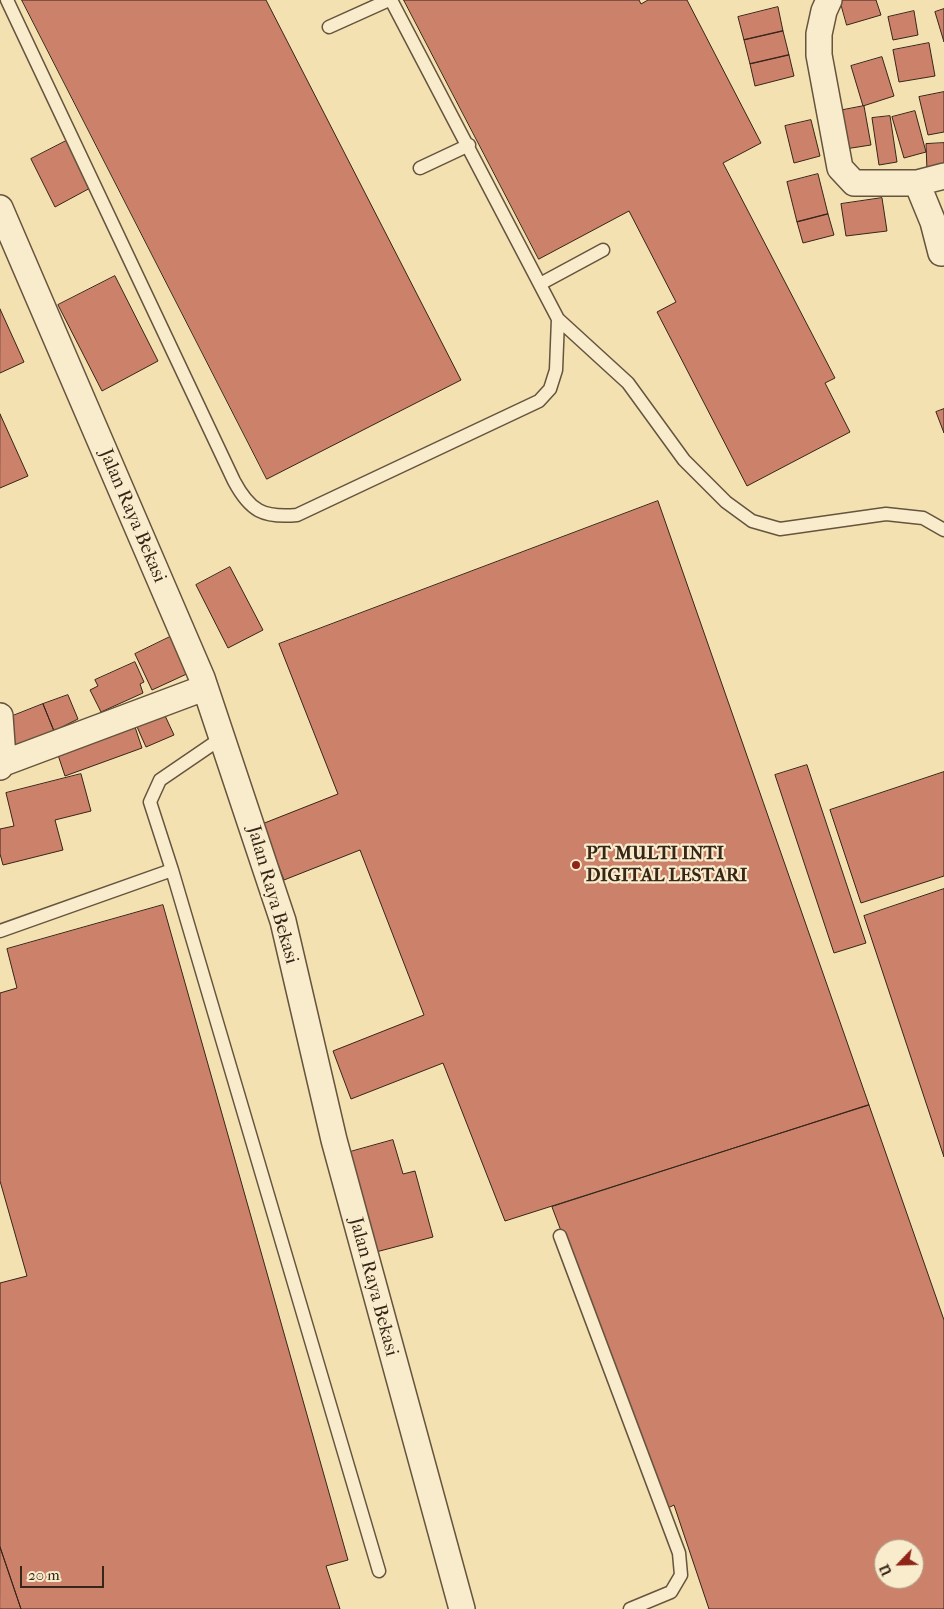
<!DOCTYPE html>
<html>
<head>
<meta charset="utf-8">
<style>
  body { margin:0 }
  #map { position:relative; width:944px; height:1609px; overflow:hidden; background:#f4e1b1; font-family:"IM FELL French Canon",serif }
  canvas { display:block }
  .north { position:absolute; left:874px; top:1539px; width:50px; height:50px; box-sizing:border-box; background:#f8eccc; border:1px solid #ab9c84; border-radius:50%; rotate:246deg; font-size:14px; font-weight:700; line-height:20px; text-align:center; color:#372518 }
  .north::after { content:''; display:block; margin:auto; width:18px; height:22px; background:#8f2418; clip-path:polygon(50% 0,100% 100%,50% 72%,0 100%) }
  .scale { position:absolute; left:20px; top:1566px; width:84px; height:22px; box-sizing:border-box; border:2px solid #372518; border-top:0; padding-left:6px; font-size:15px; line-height:18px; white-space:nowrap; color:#372518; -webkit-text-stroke:4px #f8eccc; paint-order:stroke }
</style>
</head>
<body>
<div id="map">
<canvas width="944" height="1609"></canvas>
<div class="north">U</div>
<div class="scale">20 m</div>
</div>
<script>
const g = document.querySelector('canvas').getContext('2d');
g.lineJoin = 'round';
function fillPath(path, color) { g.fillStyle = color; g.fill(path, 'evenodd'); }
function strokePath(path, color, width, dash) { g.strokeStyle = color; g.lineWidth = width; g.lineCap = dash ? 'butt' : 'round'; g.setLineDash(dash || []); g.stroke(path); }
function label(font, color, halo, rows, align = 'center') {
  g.font = font + ' "IM FELL French Canon",serif'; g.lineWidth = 4.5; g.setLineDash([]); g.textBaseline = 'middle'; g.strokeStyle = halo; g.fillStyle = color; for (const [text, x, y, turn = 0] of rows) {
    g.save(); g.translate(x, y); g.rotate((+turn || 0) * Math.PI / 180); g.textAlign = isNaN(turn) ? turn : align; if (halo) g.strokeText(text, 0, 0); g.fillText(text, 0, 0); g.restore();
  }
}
const building = new Path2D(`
  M22 0H266L461 380 267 479Z
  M404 0H639L641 4 648 0H687L761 143 723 163 835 378 825 383 850 432 747 486 657 312 676 302 629 211 539 259Z
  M840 0H876L881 15 847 25Z
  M778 7 783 31 744 40 738 17Z
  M944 9V42L935 12Z
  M914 11 918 35 893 40 888 17Z
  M783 31 789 55 750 64 744 40Z
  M929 43 935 76 899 82 893 50Z
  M789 55 794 76 755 86 750 64Z
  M882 57 894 96 863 106 851 66Z
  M944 92V132L928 135 919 97Z
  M864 106 871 145 845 149 838 111Z
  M915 111 926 152 904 158 892 117Z
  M890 116 897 162 879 165 872 118Z
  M811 120 820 156 794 163 785 126Z
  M68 140 92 187 55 207 31 159Z
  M944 143V170L927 171 926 144Z
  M818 174 828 214 797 222 787 182Z
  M882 198 887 231 846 236 841 204Z
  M828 214 834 235 803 243 797 222Z
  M115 276 158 361 102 391 58 305Z
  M0 309 24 362 0 373Z
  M944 409V433L936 412Z
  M0 414 28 476 0 488Z
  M658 501 869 1105 505 1221 443 1063 351 1099 333 1051 424 1015 360 850 284 880 262 824 338 794 279 644Z
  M230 567 263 630 228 648 196 585Z
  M174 635 191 672 152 690 135 654Z
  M135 662 144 682 140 684 143 693 101 712 90 690 98 686 95 680Z
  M68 695 78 719 54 731 43 704Z
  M43 704 54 731 17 747 5 719Z
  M161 707 174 735 146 747 134 720Z
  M133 721 142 748 65 776 56 749Z
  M807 765 866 943 834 953 775 775Z
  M944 772V876L861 903 830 810Z
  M81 774 91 811 55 820 63 850 3 865 0 854V829L14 826 6 793Z
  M944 889V1157L864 916Z
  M163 905 348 1560 326 1566 340 1609H21L0 1547V1283L27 1276 0 1181V993L17 988 7 949Z
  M869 1105 944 1320V1609H709L674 1505 666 1509 552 1207ZM884 1549H914V1579H884Z
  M393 1140 403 1174 415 1171 433 1237 376 1252 350 1152Z
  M0 1547 21 1609H0Z`);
fillPath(building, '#cc816b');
strokePath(building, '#372518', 1);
const service = new Path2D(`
  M7 0 234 481C250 511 263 518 297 515L539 401 550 389 556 370 558 319
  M391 0 558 319 628 383 684 460 726 502 752 521 780 529 886 514 923 518 944 530
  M329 27 389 0
  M420 168 469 145
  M540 284 603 250
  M172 870 379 1571
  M0 931 172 870 150 802 160 780 223 737
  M560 1236 679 1553 681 1575 671 1592 630 1609`);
const minor = new Path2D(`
  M829 0 824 11 819 34V55L840 168 854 183H917L944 176
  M917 183 933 222 941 253
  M0 208 202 678 283 921 334 1140 462 1609
  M0 716 3 758 0 767
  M1 764 204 688`);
strokePath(service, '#66543e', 15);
strokePath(minor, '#66543e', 28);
strokePath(service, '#f8eccc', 12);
strokePath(minor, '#f8eccc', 25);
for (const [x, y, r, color] of [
  [576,865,5,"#8f2418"]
]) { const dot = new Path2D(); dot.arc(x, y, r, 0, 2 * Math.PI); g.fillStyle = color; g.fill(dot); strokePath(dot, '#f8eccc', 2); }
label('19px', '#372518', '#f8eccc', [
  ["Jalan Raya Bekasi",132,516,67],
  ["Jalan Raya Bekasi",272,895,74],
  ["Jalan Raya Bekasi",373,1287,75]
]);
label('bold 19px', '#372518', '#f8eccc', [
  ["PT MULTI INTI",586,854],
  ["DIGITAL LESTARI",586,876]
], 'left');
</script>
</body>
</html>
